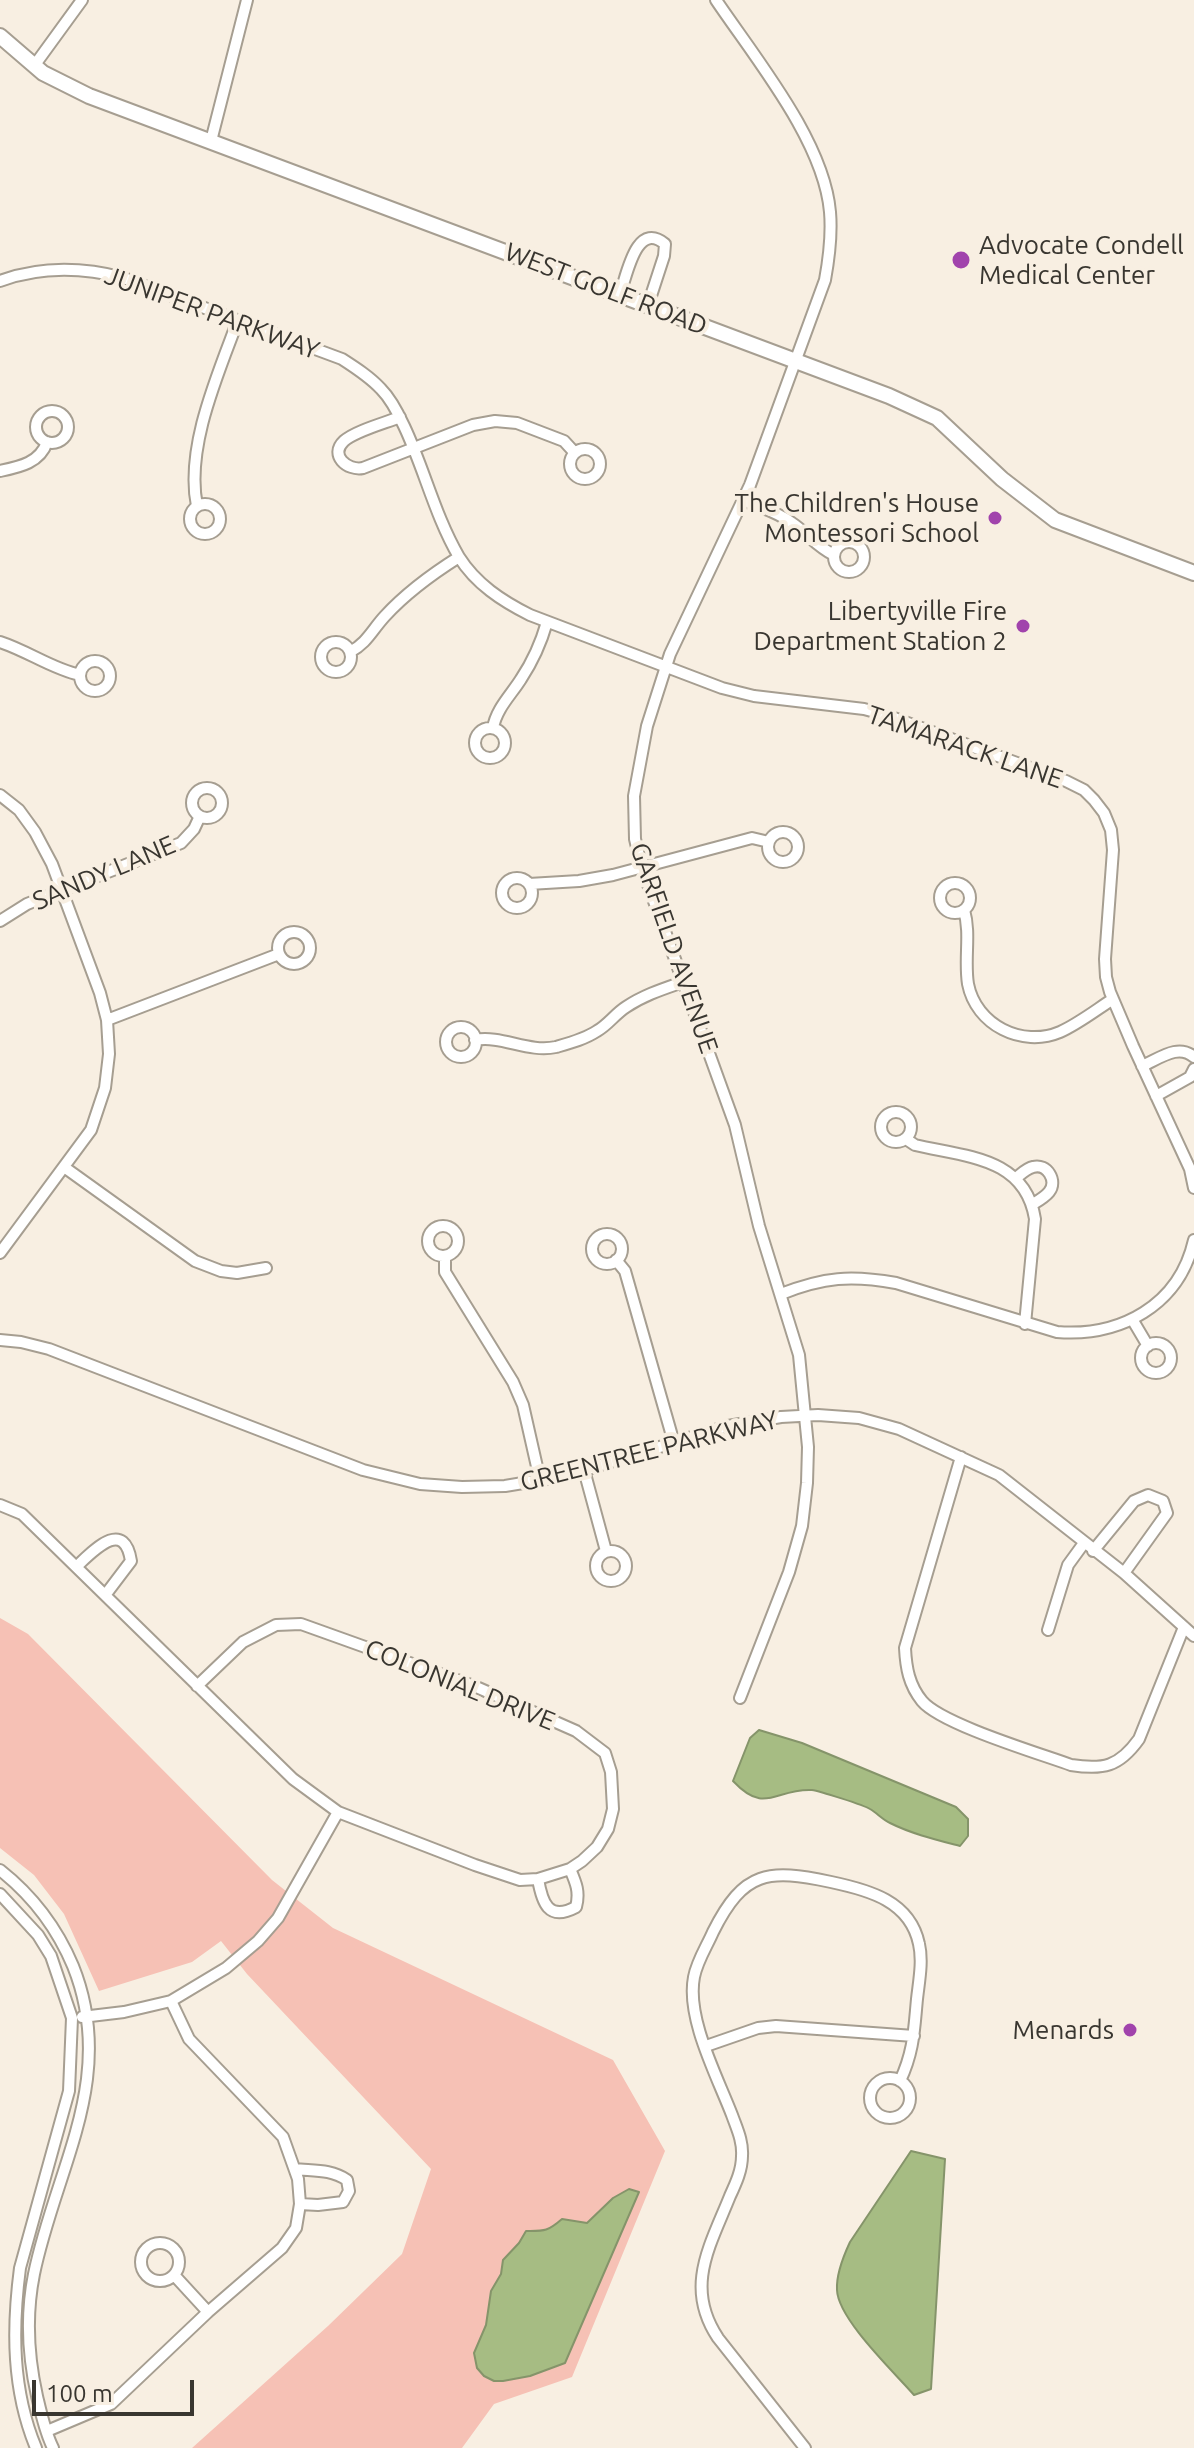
<!DOCTYPE html>
<html>
<head>
<meta charset="utf-8">
<style>
  body { margin:0 }
  #map { position:relative; width:1194px; height:2448px; overflow:hidden; background:#f8efe2; font-family:Ubuntu,sans-serif }
  canvas { display:block }
  .scale { position:absolute; left:32px; top:2380px; width:162px; height:36px; box-sizing:border-box; border:4px solid #393630; border-top:0; padding-left:10px; font-size:24px; line-height:28px; white-space:nowrap; color:#393630; -webkit-text-stroke:6px #f8efe2; paint-order:stroke }
</style>
</head>
<body>
<div id="map">
<canvas width="1194" height="2448"></canvas>
<div class="scale">100 m</div>
</div>
<script>
const g = document.querySelector('canvas').getContext('2d');
g.lineJoin = 'round';
function fillPath(path, color) { g.fillStyle = color; g.fill(path, 'evenodd'); }
function strokePath(path, color, width, dash) { g.strokeStyle = color; g.lineWidth = width; g.lineCap = dash ? 'butt' : 'round'; g.setLineDash(dash || []); g.stroke(path); }
function label(font, color, halo, rows, align = 'center') {
  g.font = font + ' Ubuntu,sans-serif'; g.lineWidth = 8; g.setLineDash([]); g.textBaseline = 'middle'; g.strokeStyle = halo; g.fillStyle = color; for (const [text, x, y, turn = 0] of rows) {
    g.save(); g.translate(x, y); g.rotate((+turn || 0) * Math.PI / 180); g.textAlign = isNaN(turn) ? turn : align; if (halo) g.strokeText(text, 0, 0); g.fillText(text, 0, 0); g.restore();
  }
}
fillPath(new Path2D(`
  M0 1618 28 1634 272 1880 333 1928 613 2060 665 2151 572 2377 494 2404 462 2448H192L328 2326 402 2254 431 2169 247 1974 221 1941 192 1962 99 1991 64 1914 34 1875 0 1848Z`), '#f6c1b5');
const water = new Path2D(`
  M759 1730 802 1743 956 1807 968 1819V1836L960 1846C937 1840 912 1834 890 1823 883 1820 877 1813 870 1809 864 1805 819 1791 812 1790 775 1788 766 1816 733 1781L750 1738Z
  M911 2151 945 2159 931 2389 914 2395C894 2372 838 2319 837 2290 836 2274 843 2257 850 2242Z
  M629 2189 639 2192 565 2363 530 2376 503 2381H494L484 2376 477 2368 474 2353 486 2325 491 2291 501 2274 503 2260 519 2243 526 2231C544 2231 547 2232 562 2219L587 2223 613 2198Z`);
fillPath(water, '#a6bc83');
strokePath(water, '#85946a', 2);
const street = new Path2D(`
  M716 0C755 58 824 141 830 212 832 235 829 258 825 280L750 485 670 654 647 726 634 796 635 839 642 868 735 1125 759 1226 799 1355 808 1447 807 1483 802 1526 789 1572 740 1698
  M34 66 82 0
  M211 141 247 0
  M0 281C41 266 82 267 124 278L342 359C356 368 370 377 381 389 391 399 398 413 404 426 424 468 435 516 459 557 476 584 502 601 530 615L722 688 754 696 864 709 886 715 1066 781 1084 790 1094 800 1104 813 1111 830 1113 850 1105 959 1106 977 1110 992 1133 1046 1190 1169 1194 1188
  M620 294C627 275 636 220 665 244L664 256 648 305
  M36 427a16 16 0 1 1 32 0a16 16 0 1 1-32 0Z
  M400 417C385 423 355 431 344 441 329 455 347 471 363 468L473 425 495 421 517 423 564 441 575 453
  M570 464a15 15 0 1 1 30 0a15 15 0 1 1-30 0Z
  M0 471C19 467 40 463 47 442
  M743 500C759 507 778 512 792 523 807 533 817 547 834 555
  M190 519a15 15 0 1 1 30 0a15 15 0 1 1-30 0Z
  M197 506C185 448 218 374 238 320
  M834 557a15 15 0 1 1 30 0a15 15 0 1 1-30 0Z
  M321 657a15 15 0 1 1 30 0a15 15 0 1 1-30 0Z
  M0 642C28 651 52 669 80 675
  M350 652C367 643 372 630 385 616 407 592 432 574 459 557
  M80 676a15 15 0 1 1 30 0a15 15 0 1 1-30 0Z
  M493 728C496 709 511 695 521 679 533 661 541 643 547 622
  M475 743a15 15 0 1 1 30 0a15 15 0 1 1-30 0Z
  M192 803a15 15 0 1 1 30 0a15 15 0 1 1-30 0Z
  M0 795 19 810 35 832 52 864 100 993 107 1020 109 1054 105 1088 91 1130 0 1253
  M768 847a15 15 0 1 1 30 0a15 15 0 1 1-30 0Z
  M502 893a15 15 0 1 1 30 0a15 15 0 1 1-30 0Z
  M940 898a15 15 0 1 1 30 0a15 15 0 1 1-30 0Z
  M529 884 579 881 613 875 752 838 769 842
  M964 910C971 934 964 959 968 984 976 1025 1022 1048 1060 1032 1078 1024 1096 1010 1113 999
  M0 921 27 904 181 843 194 829 200 816
  M278 948a16 16 0 1 1 32 0a16 16 0 1 1-32 0Z
  M107 1020 279 954
  M446 1042a15 15 0 1 1 30 0a15 15 0 1 1-30 0Z
  M475 1040C502 1035 528 1053 556 1047 570 1043 585 1039 597 1031 608 1025 615 1014 626 1007 644 995 663 989 683 982
  M1142 1066C1159 1059 1178 1043 1194 1057
  M1156 1096 1190 1077 1194 1069
  M881 1127a15 15 0 1 1 30 0a15 15 0 1 1-30 0Z
  M906 1139 915 1145C966 1157 1025 1157 1035 1219L1025 1324
  M64 1167 195 1261 221 1271 237 1273 266 1268
  M1016 1178C1021 1174 1027 1168 1033 1167 1047 1163 1058 1181 1049 1192 1045 1197 1038 1201 1033 1204
  M428 1241a15 15 0 1 1 30 0a15 15 0 1 1-30 0Z
  M592 1249a15 15 0 1 1 30 0a15 15 0 1 1-30 0Z
  M445 1256V1272L513 1382 523 1405 540 1480
  M616 1260 625 1271 674 1443
  M781 1294C824 1277 851 1275 896 1283L1057 1332C1120 1337 1179 1306 1194 1240
  M1132 1319 1148 1346
  M0 1340 21 1342 49 1349 363 1470 420 1484 462 1487 505 1486 565 1476 728 1426 781 1417 818 1415 859 1418 899 1429 999 1475 1124 1573 1194 1636
  M1141 1358a15 15 0 1 1 30 0a15 15 0 1 1-30 0Z
  M961 1457 905 1648C906 1668 909 1685 922 1701 941 1724 1038 1753 1071 1765 1103 1770 1119 1767 1139 1739L1184 1627
  M584 1470 606 1551
  M0 1505 22 1514 293 1779 338 1812 475 1865 520 1880 538 1879 570 1869 582 1861 597 1847 608 1829 613 1809 611 1772 605 1753 576 1731 474 1686 301 1624 276 1625 243 1642 197 1686
  M1093 1551 1134 1501 1148 1495 1163 1501 1167 1513 1124 1573
  M596 1566a15 15 0 1 1 30 0a15 15 0 1 1-30 0Z
  M77 1566C94 1550 124 1518 131 1561L106 1594
  M1048 1630 1068 1565 1084 1543
  M0 1870C33 1896 57 1928 73 1966 118 2078 56 2167 34 2274 26 2314 28 2356 37 2396 41 2413 45 2432 53 2448
  M538 1879C542 1902 548 1922 576 1907 580 1892 576 1883 570 1869
  M0 1894 38 1935 51 1956 72 2018 69 2091 20 2268C12 2329 12 2390 36 2448
  M82 2017 124 2012 171 2001 226 1968 258 1941 278 1918 338 1812
  M706 2046 758 2028 776 2026 914 2036
  M870 2098a20 20 0 1 1 40 0a20 20 0 1 1-40 0Z
  M295 2169C314 2171 331 2169 347 2180L349 2191 343 2202 318 2205 300 2204
  M141 2262a19 19 0 1 1 38 0a19 19 0 1 1-38 0Z
  M174 2275 208 2312
  M47 2431 111 2404 208 2312 282 2248 296 2228 300 2204 298 2179 283 2137 189 2039 171 2001
  M805 2448 718 2338C684 2287 710 2246 730 2196 736 2183 742 2170 742 2156 743 2141 737 2129 732 2115 717 2076 686 2018 694 1977 697 1961 707 1946 713 1932 744 1870 768 1869 831 1882 869 1890 910 1901 919 1944 923 1961 919 1981 917 1999 914 2030 914 2051 900 2081`);
const secondary = new Path2D(`
  M0 36 43 73 89 96 889 396 937 418 1002 479 1055 520 1194 573`);
strokePath(street, '#a69e91', 14);
strokePath(secondary, '#a69e91', 18);
strokePath(street, '#fff', 10);
strokePath(secondary, '#fff', 14);
for (const [x, y, r, color] of [
  [961,260,10,"#a143ac"],
  [995,518,8,"#a143ac"],
  [1023,626,8,"#a143ac"],
  [1130,2030,8,"#a143ac"]
]) { const dot = new Path2D(); dot.arc(x, y, r, 0, 2 * Math.PI); g.fillStyle = color; g.fill(dot); strokePath(dot, '#f8efe2', 3); }
label('26px', '#393630', '#f8efe2', [
  ["Advocate Condell",979,245,"left"],
  ["Medical Center",979,275,"left"],
  ["The Children's House",979,503],
  ["Montessori School",979,533],
  ["Libertyville Fire",1007,611],
  ["Department Station 2",1007,641],
  ["Menards",1114,2030]
], 'right');
label('26px', '#393630', '#f8efe2', [
  ["WEST GOLF ROAD",606,289,21],
  ["JUNIPER PARKWAY",212,313,20],
  ["TAMARACK LANE",965,747,19],
  ["SANDY LANE",104,873,-23],
  ["GARFIELD AVENUE",674,948,71],
  ["GREENTREE PARKWAY",649,1451,-14],
  ["COLONIAL DRIVE",460,1685,22]
]);
</script>
</body>
</html>
